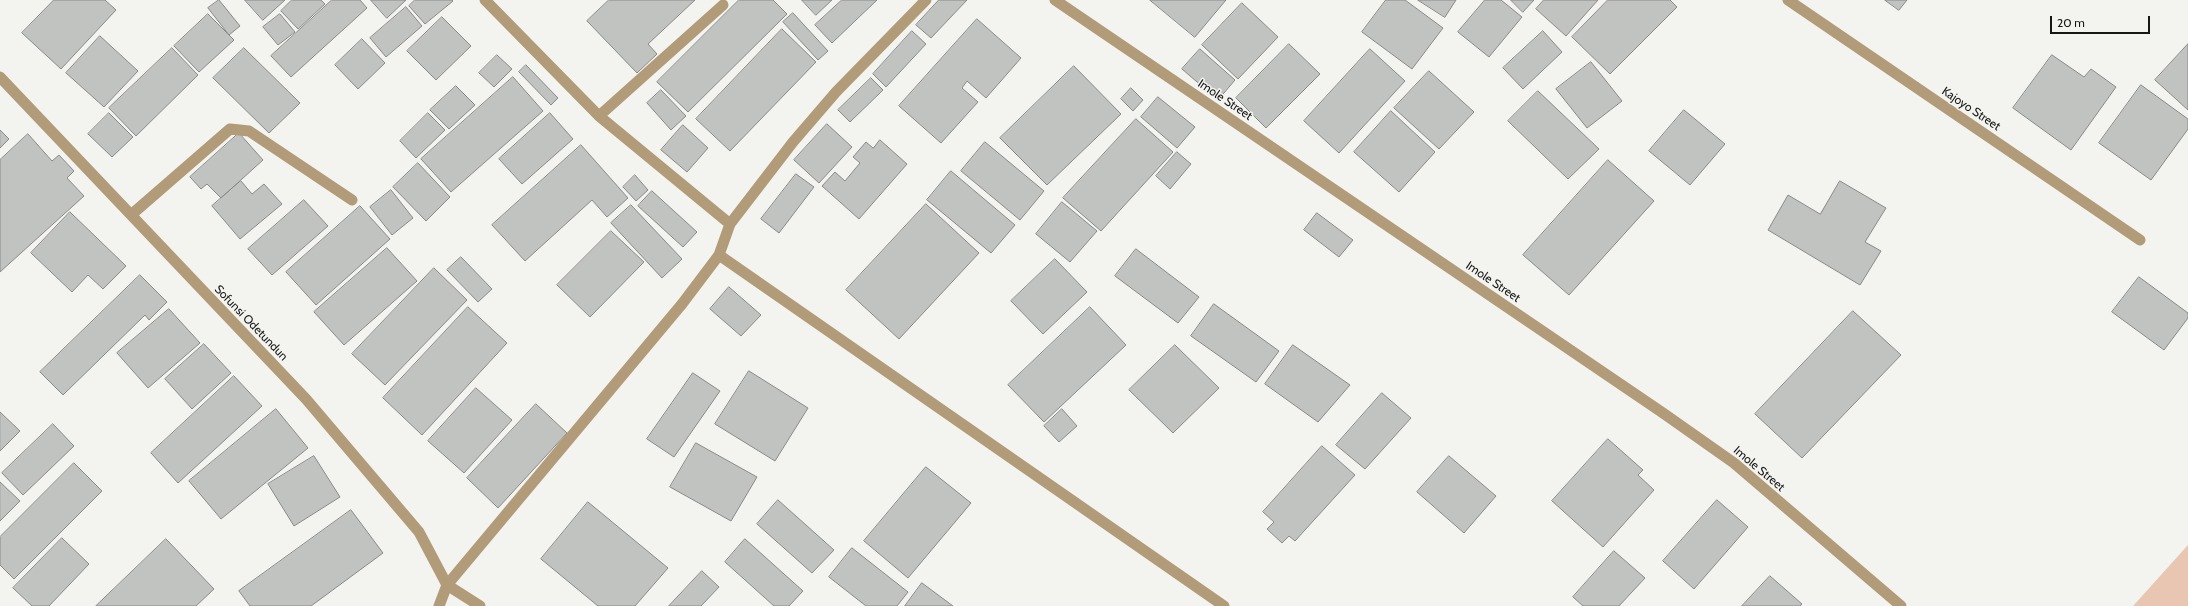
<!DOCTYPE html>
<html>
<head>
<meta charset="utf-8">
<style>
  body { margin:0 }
  #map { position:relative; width:2188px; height:606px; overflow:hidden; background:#f3f3f0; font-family:Cabin,sans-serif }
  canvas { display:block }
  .scale { position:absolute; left:2050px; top:16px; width:100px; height:18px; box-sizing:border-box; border:2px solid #161615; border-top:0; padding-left:5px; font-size:12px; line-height:14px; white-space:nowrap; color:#161615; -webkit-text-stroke:3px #f3f3f0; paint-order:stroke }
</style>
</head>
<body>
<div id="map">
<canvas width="2188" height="606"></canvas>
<div class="scale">20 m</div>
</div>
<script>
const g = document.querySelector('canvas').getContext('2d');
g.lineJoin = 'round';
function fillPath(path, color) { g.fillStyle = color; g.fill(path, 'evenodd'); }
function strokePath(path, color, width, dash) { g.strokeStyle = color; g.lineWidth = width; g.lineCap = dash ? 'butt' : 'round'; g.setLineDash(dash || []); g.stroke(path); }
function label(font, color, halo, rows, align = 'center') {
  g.font = font + ' Cabin,sans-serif'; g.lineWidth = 3; g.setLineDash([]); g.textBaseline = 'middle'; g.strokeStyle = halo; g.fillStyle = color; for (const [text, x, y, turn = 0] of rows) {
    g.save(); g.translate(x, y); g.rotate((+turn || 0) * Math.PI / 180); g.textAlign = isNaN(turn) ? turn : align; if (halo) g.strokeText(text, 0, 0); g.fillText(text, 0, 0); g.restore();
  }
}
fillPath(new Path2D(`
  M2188 545V606H2133Z`), '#e9c6b2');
const building = new Path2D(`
  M54 0H105L116 10 61 69 22 33Z
  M219 0 240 26 229 35 208 8Z
  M245 0H285L263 20Z
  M292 0H321L325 4 298 29 281 11Z
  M332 0H360L367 8 291 77 271 56Z
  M371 0H406L387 18Z
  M415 0H452L453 1 425 24 409 6Z
  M609 0H695L648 44 657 54 637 73 587 21Z
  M739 0H773L787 14 688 112 657 82Z
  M802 0H832L816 15Z
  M842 0H877L832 43 815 25Z
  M939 0H967L931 38 916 25Z
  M1150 0H1226L1195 37Z
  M1386 0H1405L1443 28 1412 69 1362 32Z
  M1418 0H1456L1445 17Z
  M1485 0H1501L1522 17 1489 57 1458 32Z
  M1511 0H1534L1523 12Z
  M1544 0H1598L1566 36 1536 9Z
  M1608 0H1670L1677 7 1610 74 1572 37Z
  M1885 0H1907L1899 10Z
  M1242 3 1278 37 1238 79 1202 45Z
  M406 7 422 26 386 57 370 38Z
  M793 13 828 51 818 60 783 22Z
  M208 14 234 40 199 72 174 46Z
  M280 14 295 32 278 45 263 27Z
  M442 17 471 46 436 80 407 51Z
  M977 19 1021 58 986 98 967 81 962 88 978 102 941 143 899 106Z
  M782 29 816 62 730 151 696 119Z
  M912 31 926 44 886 87 873 74Z
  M1543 31 1562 52 1523 89 1503 68Z
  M100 36 138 71 104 107 66 73Z
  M362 39 385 63 358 89 335 65Z
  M1289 44 1320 74 1266 128 1236 98Z
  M2188 44V110L2155 80Z
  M172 48 198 75 136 136 109 108Z
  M244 48 300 103 269 133 213 78Z
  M1200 49 1235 80 1218 100 1182 69Z
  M1370 49 1405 81 1339 153 1304 121Z
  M497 55 512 69 494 87 479 73Z
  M2052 55 2084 77 2091 69 2116 87 2071 150 2013 108Z
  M1591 62 1622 101 1587 128 1556 89Z
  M526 65 558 98 551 105 519 72Z
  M1074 66 1121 114 1047 185 1000 138Z
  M1429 71 1474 112 1439 149 1394 108Z
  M513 77 543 111 451 192 421 159Z
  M871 78 883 90 850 122 838 110Z
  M2141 85 2188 119V129L2151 180 2099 143Z
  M456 86 475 105 449 129 430 110Z
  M1131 88 1143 100 1133 111 1121 99Z
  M661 90 686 116 671 130 647 103Z
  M1538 91 1599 149 1568 179 1508 121Z
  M1158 97 1195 127 1177 148 1141 117Z
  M1684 110 1725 144 1690 185 1649 151Z
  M1391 111 1435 152 1399 192 1354 152Z
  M109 113 133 137 112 157 88 134Z
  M428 113 445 130 416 158 400 141Z
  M550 113 573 139 522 184 499 159Z
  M1136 119 1173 152 1101 231 1063 198Z
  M827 124 852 147 819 183 794 160Z
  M683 125 708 148 687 172 661 150Z
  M0 130 9 139 0 148Z
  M239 133 263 160 221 198 207 184 201 189 190 177Z
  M28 134 52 161 59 155 74 171 67 178 84 196 0 272V160Z
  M880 140 907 164 859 219 822 186 835 172 845 181 860 163 853 157 866 142 873 148Z
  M985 142 1044 191 1020 220 961 171Z
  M581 145 628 198 607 217 592 200 525 261 492 225Z
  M1177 152 1191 164 1170 189 1156 176Z
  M1608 160 1654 201 1569 295 1523 255Z
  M418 163 450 197 426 221 393 187Z
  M951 171 1015 225 991 253 927 200Z
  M796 174 814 187 779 233 761 219Z
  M635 175 648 190 636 201 623 187Z
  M241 181 252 194 264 184 282 204 240 239 212 206Z
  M1840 181 1886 208 1865 242 1881 251 1860 285 1768 230 1788 195 1820 214Z
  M391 190 413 218 392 235 370 207Z
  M652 191 697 232 683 247 638 206Z
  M304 200 328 226 272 275 248 249Z
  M1062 202 1097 231 1070 262 1036 234Z
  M926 204 979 253 899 339 846 290Z
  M631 205 682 259 662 278 611 223Z
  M360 206 390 239 316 305 286 272Z
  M70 212 126 266 103 289 88 275 72 292 31 253Z
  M1317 213 1353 240 1339 257 1304 230Z
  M611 231 644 262 590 317 557 285Z
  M387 248 417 281 344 345 314 312Z
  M1136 249 1199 297 1178 323 1115 276Z
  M461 257 492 289 478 302 447 270Z
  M1055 259 1087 292 1043 334 1011 301Z
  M434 268 467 300 385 385 352 354Z
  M140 275 167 302 149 320 145 315 63 395 40 372Z
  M2139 277 2188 313V318L2164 350 2112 312Z
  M729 287 761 315 741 336 710 309Z
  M1214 304 1279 351 1256 382 1191 336Z
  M468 307 507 343 422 435 383 398Z
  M1090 307 1126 345 1044 422 1008 385Z
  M169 309 200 343 148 388 117 353Z
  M1853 311 1901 355 1802 458 1755 414Z
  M204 344 231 373 192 409 165 379Z
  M1175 345 1219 388 1173 433 1129 390Z
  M1293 345 1350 385 1318 422 1265 384Z
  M749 371 808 408 775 461 715 424Z
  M693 373 720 391 674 457 647 439Z
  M234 376 262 406 178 483 151 453Z
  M476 388 512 420 464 473 428 441Z
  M1382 393 1411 418 1365 469 1336 445Z
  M536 404 567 433 498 508 467 478Z
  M276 409 308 448 221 519 189 481Z
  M1062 409 1077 426 1059 442 1044 426Z
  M0 412 20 431 0 451Z
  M53 424 74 446 23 495 2 473Z
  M1608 439 1643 470 1638 475 1654 490 1603 547 1552 501Z
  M696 443 757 477 731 521 670 487Z
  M1322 446 1355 475 1295 541 1289 536 1282 543 1267 529 1274 522 1263 512Z
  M314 456 340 497 294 526 268 484Z
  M1449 456 1496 496 1464 533 1417 492Z
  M74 463 102 491 14 579 0 565V537Z
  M926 467 971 503 908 578 864 541Z
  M0 482 20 501 0 521Z
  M778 500 834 550 812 573 757 524Z
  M1717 500 1748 527 1694 589 1663 561Z
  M588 502 668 568 635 606H598L541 559Z
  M351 510 383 553 311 606H250L239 591Z
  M62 538 89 564 49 606H32L13 588Z
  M166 539 214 589 196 606H96Z
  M745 539 803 591 789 606H774L725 562Z
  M852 548 908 592 897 606H866L829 577Z
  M1614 551 1645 578 1619 606H1583L1573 597Z
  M702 571 719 587 701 606H669Z
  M1770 576 1802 604 1800 606H1742Z
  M922 583 953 606H905Z`);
fillPath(building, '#c1c3c0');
strokePath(building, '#898a88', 1);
strokePath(new Path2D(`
  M485 0 599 116 730 224
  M1055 0 1663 413 1734 463 1901 606
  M1788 0 2140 240
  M0 77 306 399 419 532 447 585 439 606
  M599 116 723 5
  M131 215 230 129 249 131 352 200
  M719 255 1224 606
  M480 606 447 585 682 304 719 255 730 224 793 142 836 92 926 0`), '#b19b78', 11);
label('12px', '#161615', '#f3f3f0', [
  ["Imole Street",1225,100,34],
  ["Kajoyo Street",1971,109,34],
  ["Imole Street",1493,282,34],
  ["Sofunsi Odetundun",251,323,46],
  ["Imole Street",1759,469,40]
]);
</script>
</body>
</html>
